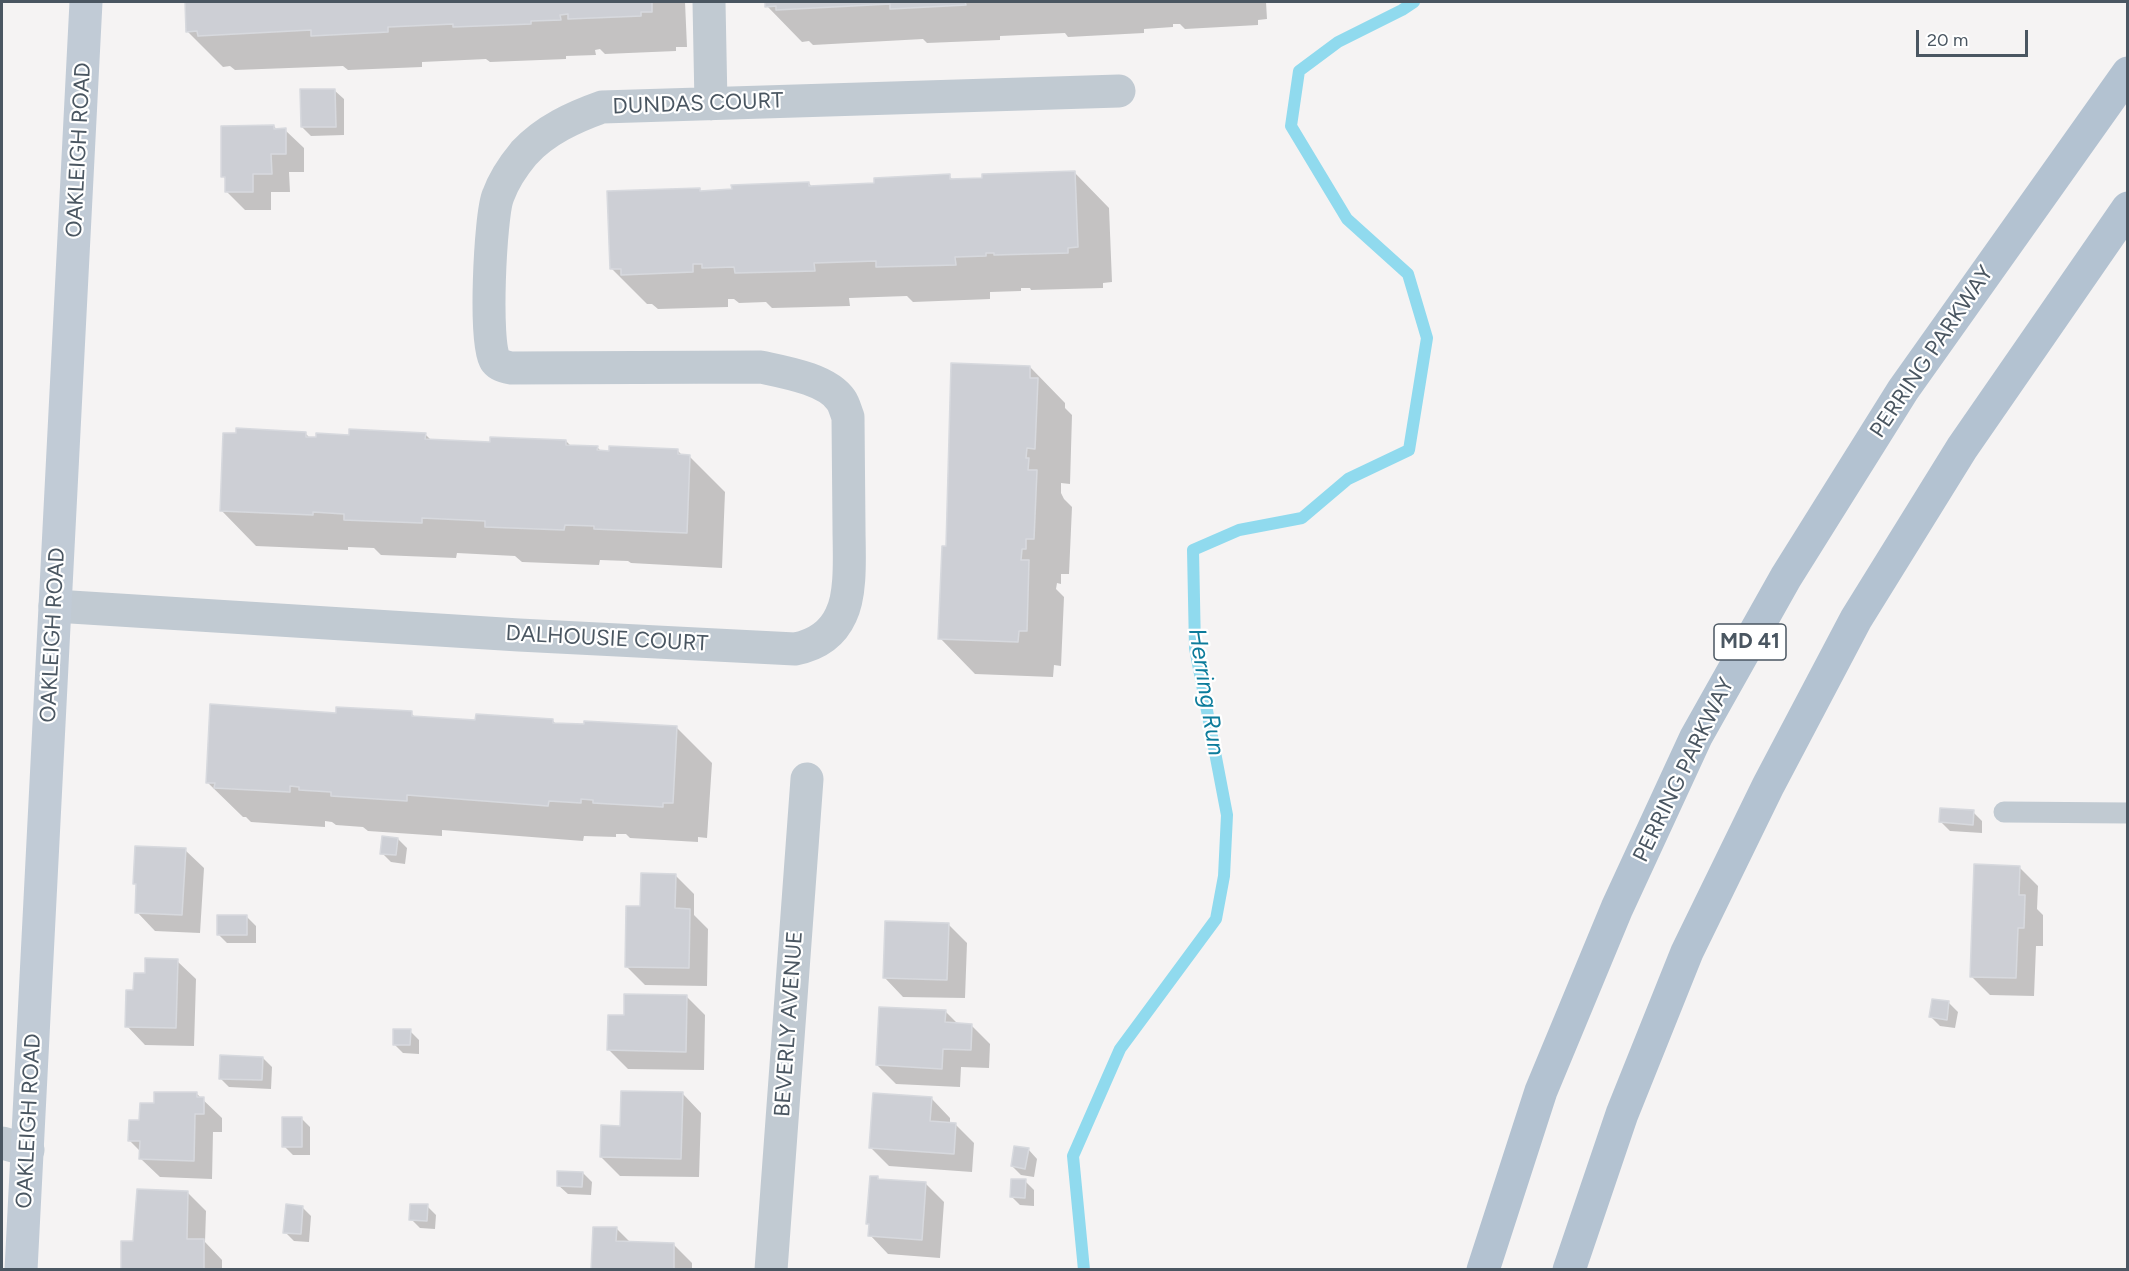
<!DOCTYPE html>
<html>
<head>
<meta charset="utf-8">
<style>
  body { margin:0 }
  #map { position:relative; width:2129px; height:1271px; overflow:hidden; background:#f5f3f3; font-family:Figtree,sans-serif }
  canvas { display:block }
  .frame { position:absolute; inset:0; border:3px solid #4a5661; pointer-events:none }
  .scale { position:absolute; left:1916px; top:30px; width:112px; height:27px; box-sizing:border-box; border:3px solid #4a5661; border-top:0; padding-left:8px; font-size:18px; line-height:21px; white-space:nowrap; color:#4a5661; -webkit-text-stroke:4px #fff; paint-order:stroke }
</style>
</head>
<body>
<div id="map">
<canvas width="2129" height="1271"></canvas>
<div class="frame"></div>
<div class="scale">20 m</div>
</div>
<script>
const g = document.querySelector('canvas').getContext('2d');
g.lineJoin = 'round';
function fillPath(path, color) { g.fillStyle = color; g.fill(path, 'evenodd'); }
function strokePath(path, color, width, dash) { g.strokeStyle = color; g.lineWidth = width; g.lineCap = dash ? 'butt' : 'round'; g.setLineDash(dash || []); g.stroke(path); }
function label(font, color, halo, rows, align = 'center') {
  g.font = font + ' Figtree,sans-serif'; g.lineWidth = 4.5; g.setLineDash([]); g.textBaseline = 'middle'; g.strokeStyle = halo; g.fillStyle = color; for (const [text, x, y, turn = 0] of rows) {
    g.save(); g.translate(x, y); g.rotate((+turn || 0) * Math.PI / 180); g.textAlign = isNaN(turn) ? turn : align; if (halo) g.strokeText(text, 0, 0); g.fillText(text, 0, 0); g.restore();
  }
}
fillPath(new Path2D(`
  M186 2H685L687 47H676V51L605 54 600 49 595 50 596 55 566 56V59L490 62 486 59 422 62V67L348 70 343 66 235 70 230 66 223 67 187 31Z
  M767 2H1266L1267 19 1258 20V25L1185 29 1180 24H1173V27L1144 29V33L1068 37 1065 33 1000 36V40L927 43 923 39 813 45 809 41 802 42 767 6Z
  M334 90 344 99V135L311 136 302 127Z
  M274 126 277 130H285L304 148V172H289L290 192H271V210H245L226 191V180L223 176Z
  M1074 172 1109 208 1112 282 1103 283V288L1031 290 1030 288H1021V291L990 292V299L913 302 907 296 849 298 850 306 772 308 766 302 739 303 734 299H728V307L658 309 652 304H647L611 268 699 189 702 192 809 183 812 187 875 185 949 176 954 181Z
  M1030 367 1065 403V408L1072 415 1070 484 1061 483V493L1064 499 1072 507 1069 574H1061V584L1057 583 1056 589 1064 597 1061 666 1054 665 1053 677 975 674 940 638 948 548Z
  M305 433 310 438 425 434 432 441 491 444 566 441 571 446 597 447 602 452 678 451 683 456H689L725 492 722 568 631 563 628 561 600 560 599 565 522 562 515 556 457 553 456 558 381 555 374 548 348 547V550L256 546 221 510Z
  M411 713 416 718 477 722 552 720 556 724 677 728 712 763 707 838 698 837V842L630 838 626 834H616V837L584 836 583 841 442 830V836L368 831 363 827 336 825 332 822 325 821V827L251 822 246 817H243L207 782 337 714Z
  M1973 812 1982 821V833L1950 831 1940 821Z
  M398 839 407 848 405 864 391 862 382 853Z
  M185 850 204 868 200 933 155 931 137 912 138 887 135 883Z
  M2019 867 2038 886 2037 909 2043 915V946H2036L2034 996 1990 995 1971 976Z
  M675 875 694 894V915L708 929 707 986 645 985 626 966 641 907Z
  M247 917 256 926V943H227L218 934Z
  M948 924 967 943 965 998 903 997 885 978Z
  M177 961 196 979 194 1046 145 1045 127 1026 135 992 147 974Z
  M686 996 705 1015 704 1070 628 1069 609 1050 625 1016Z
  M1948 1002 1958 1012 1955 1028 1940 1026 1931 1017Z
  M946 1012 958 1024 971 1025 990 1044 989 1068 961 1067 960 1087 896 1084 877 1065Z
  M410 1031 419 1040V1054L403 1053 394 1044Z
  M263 1058 272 1067 271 1089 229 1087 220 1078Z
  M197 1094 222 1118V1132H213L212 1179 160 1177 141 1159V1152L130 1141 141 1121Z
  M683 1094 701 1113 699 1177 620 1176 601 1157 622 1127Z
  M932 1099 950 1118V1124H955L974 1143 972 1172 889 1166 870 1147Z
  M301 1118 310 1127V1155H293L284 1146Z
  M1028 1149 1037 1159 1034 1177 1021 1175 1012 1166Z
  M583 1173 592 1182 591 1195 568 1194 558 1185Z
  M878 1178 880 1180 925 1183 944 1202 940 1258 888 1254 870 1235V1226L867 1223Z
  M1025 1181 1034 1190V1206L1020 1205 1011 1196Z
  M187 1192 206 1211 205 1242 222 1260V1270H122L134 1242Z
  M427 1206 436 1215 435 1229 420 1228 411 1219Z
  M302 1207 311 1216 309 1242 294 1241 285 1232Z
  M616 1228 631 1243 673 1244 692 1263V1270H593Z`), '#0003');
strokePath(new Path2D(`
  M1084 1270 1073 1156 1120 1049 1216 919 1224 876 1227 815 1195 648 1193 550 1239 530 1302 518 1348 479 1409 450 1427 338 1408 274 1347 219 1291 126 1299 71 1338 42 1402 10 1414 2`), '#90daee', 12);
const building = new Path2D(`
  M185 2H652V12H641V16L568 19V14L560 15 561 20 531 21V24L453 27V24L388 27V32L311 36V30L198 36 197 31 186 32Z
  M765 2H965L966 5 890 9V4L776 10V6L765 7Z
  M300 89H335L336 127H301Z
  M274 125V129L286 128V154H271L272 174H253V192H225V177H221V126Z
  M1075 171 1078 247 1068 248V253L994 255V253H986V256L955 257 956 265 876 267V261L814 263 815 271 735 273 734 267 702 268V264H693V272L621 275V269H610L607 191 700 188V191L732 189 731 185 809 182V186L874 183V178L950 174V179L982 178V174Z
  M951 363 1030 366V378H1038L1035 449 1027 448 1026 458H1029L1028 470H1037L1034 539H1026V549H1022L1021 560H1029L1027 631H1019L1018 642 938 639 942 546H946Z
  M236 428 306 432V437H316V433L349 435V429L426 433 425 439 490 442V437L566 440V445L598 446 597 450 609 451V446L678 449V454L690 455 687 533 594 529V526L565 525 564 530 485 527V521L422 518V523L344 520V514L313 512V515L220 511 223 433H236Z
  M210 704 336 713V707L412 711V716L475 720 476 714 553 719V723L584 724V721L677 726 673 803H663V807L593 803V800L581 799V803L549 801 548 806 407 795V801L331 796V792L299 790V787L290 786V792L214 788 215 783H206Z
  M1940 808 1974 810 1973 825 1939 822Z
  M382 836 398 838 396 855 380 854Z
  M135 846 186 848 182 915 135 913 136 884H133Z
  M1974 864 2020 866 2019 895H2025L2024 928H2018L2016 978 1970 977Z
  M641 873 676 874 675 908 690 909 689 968 625 967 626 906H640Z
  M217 915H247V935H217Z
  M885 921 949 923 947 980 883 978Z
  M145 958 178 959 176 1028 125 1027 126 990H133L134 973H145Z
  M624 994 687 995 686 1052 607 1050 608 1015H624Z
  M1932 999 1949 1001 1947 1020 1929 1017Z
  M879 1007 946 1010 945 1022 972 1024 971 1050 943 1049 942 1069 876 1065Z
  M393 1029H411L410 1045H393Z
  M220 1055 263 1057 262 1080 219 1079Z
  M621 1091 683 1092 681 1159 600 1157 601 1125 620 1126Z
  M154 1092H197V1097H204V1114H195L194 1161 139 1159 140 1141H128L129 1120H139L140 1103H154Z
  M873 1093 932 1097 930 1121 956 1123 954 1154 869 1148Z
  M282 1117H302V1147H282Z
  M1014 1146 1029 1148 1025 1169 1011 1166Z
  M557 1171 583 1172 582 1187 557 1186Z
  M870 1176H878V1179L926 1182 922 1240 868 1236 869 1224H866Z
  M1011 1179H1026L1025 1198 1010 1197Z
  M137 1189 188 1191 187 1239H204V1270H121V1241H133Z
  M286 1204 303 1206 301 1234 283 1233Z
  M410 1204H428L427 1221 409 1220Z
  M593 1227H617L616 1241 674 1243V1270H591Z`);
fillPath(building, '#cdcfd5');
strokePath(building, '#d7d9de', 1.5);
strokePath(new Path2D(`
  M2004 812 2128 813`), '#c1cad2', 21);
strokePath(new Path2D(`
  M709 2 711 104
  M55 606 519 635 795 649C816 645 832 635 841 615 852 593 849 552 849 528 849 491 848 454 848 417 846 412 844 404 841 400 827 379 784 372 761 367L511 368C505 367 498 365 495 360 484 347 490 215 498 196 503 182 514 165 524 153 545 130 574 117 602 107L1119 91
  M2 1143 28 1150
  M771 1270 807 779`), '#c1cad2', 33);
strokePath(new Path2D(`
  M21 1270 86 2`), '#c1cbd6', 33);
strokePath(new Path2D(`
  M1483 1270 1541 1091 1617 908 1696 737 1786 577 1903 390 2128 73
  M1569 1270 1622 1114 1687 952 1768 786 1856 619 1962 448 2128 208`), '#b3c2d1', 33);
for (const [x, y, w] of [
  [1750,642,72]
]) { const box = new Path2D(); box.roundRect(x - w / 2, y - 18, w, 36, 4.5); g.fillStyle = '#fff'; g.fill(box); strokePath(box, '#4a5661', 1.5); }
label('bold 21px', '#4a5661', null, [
  ["MD 41",1750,642]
]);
label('22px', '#4a5661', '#fff', [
  ["DUNDAS COURT",698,104,-2],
  ["OAKLEIGH ROAD",79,150,-87],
  ["PERRING PARKWAY",1932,352,-56],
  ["OAKLEIGH ROAD",53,635,-87],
  ["DALHOUSIE COURT",607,639,3],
  ["PERRING PARKWAY",1684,770,-64],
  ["BEVERLY AVENUE",789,1024,-86],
  ["OAKLEIGH ROAD",29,1121,-87]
]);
label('italic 24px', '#0c7c9b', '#fff', [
  ["Herring Run",1206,692,81]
]);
</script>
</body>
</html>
